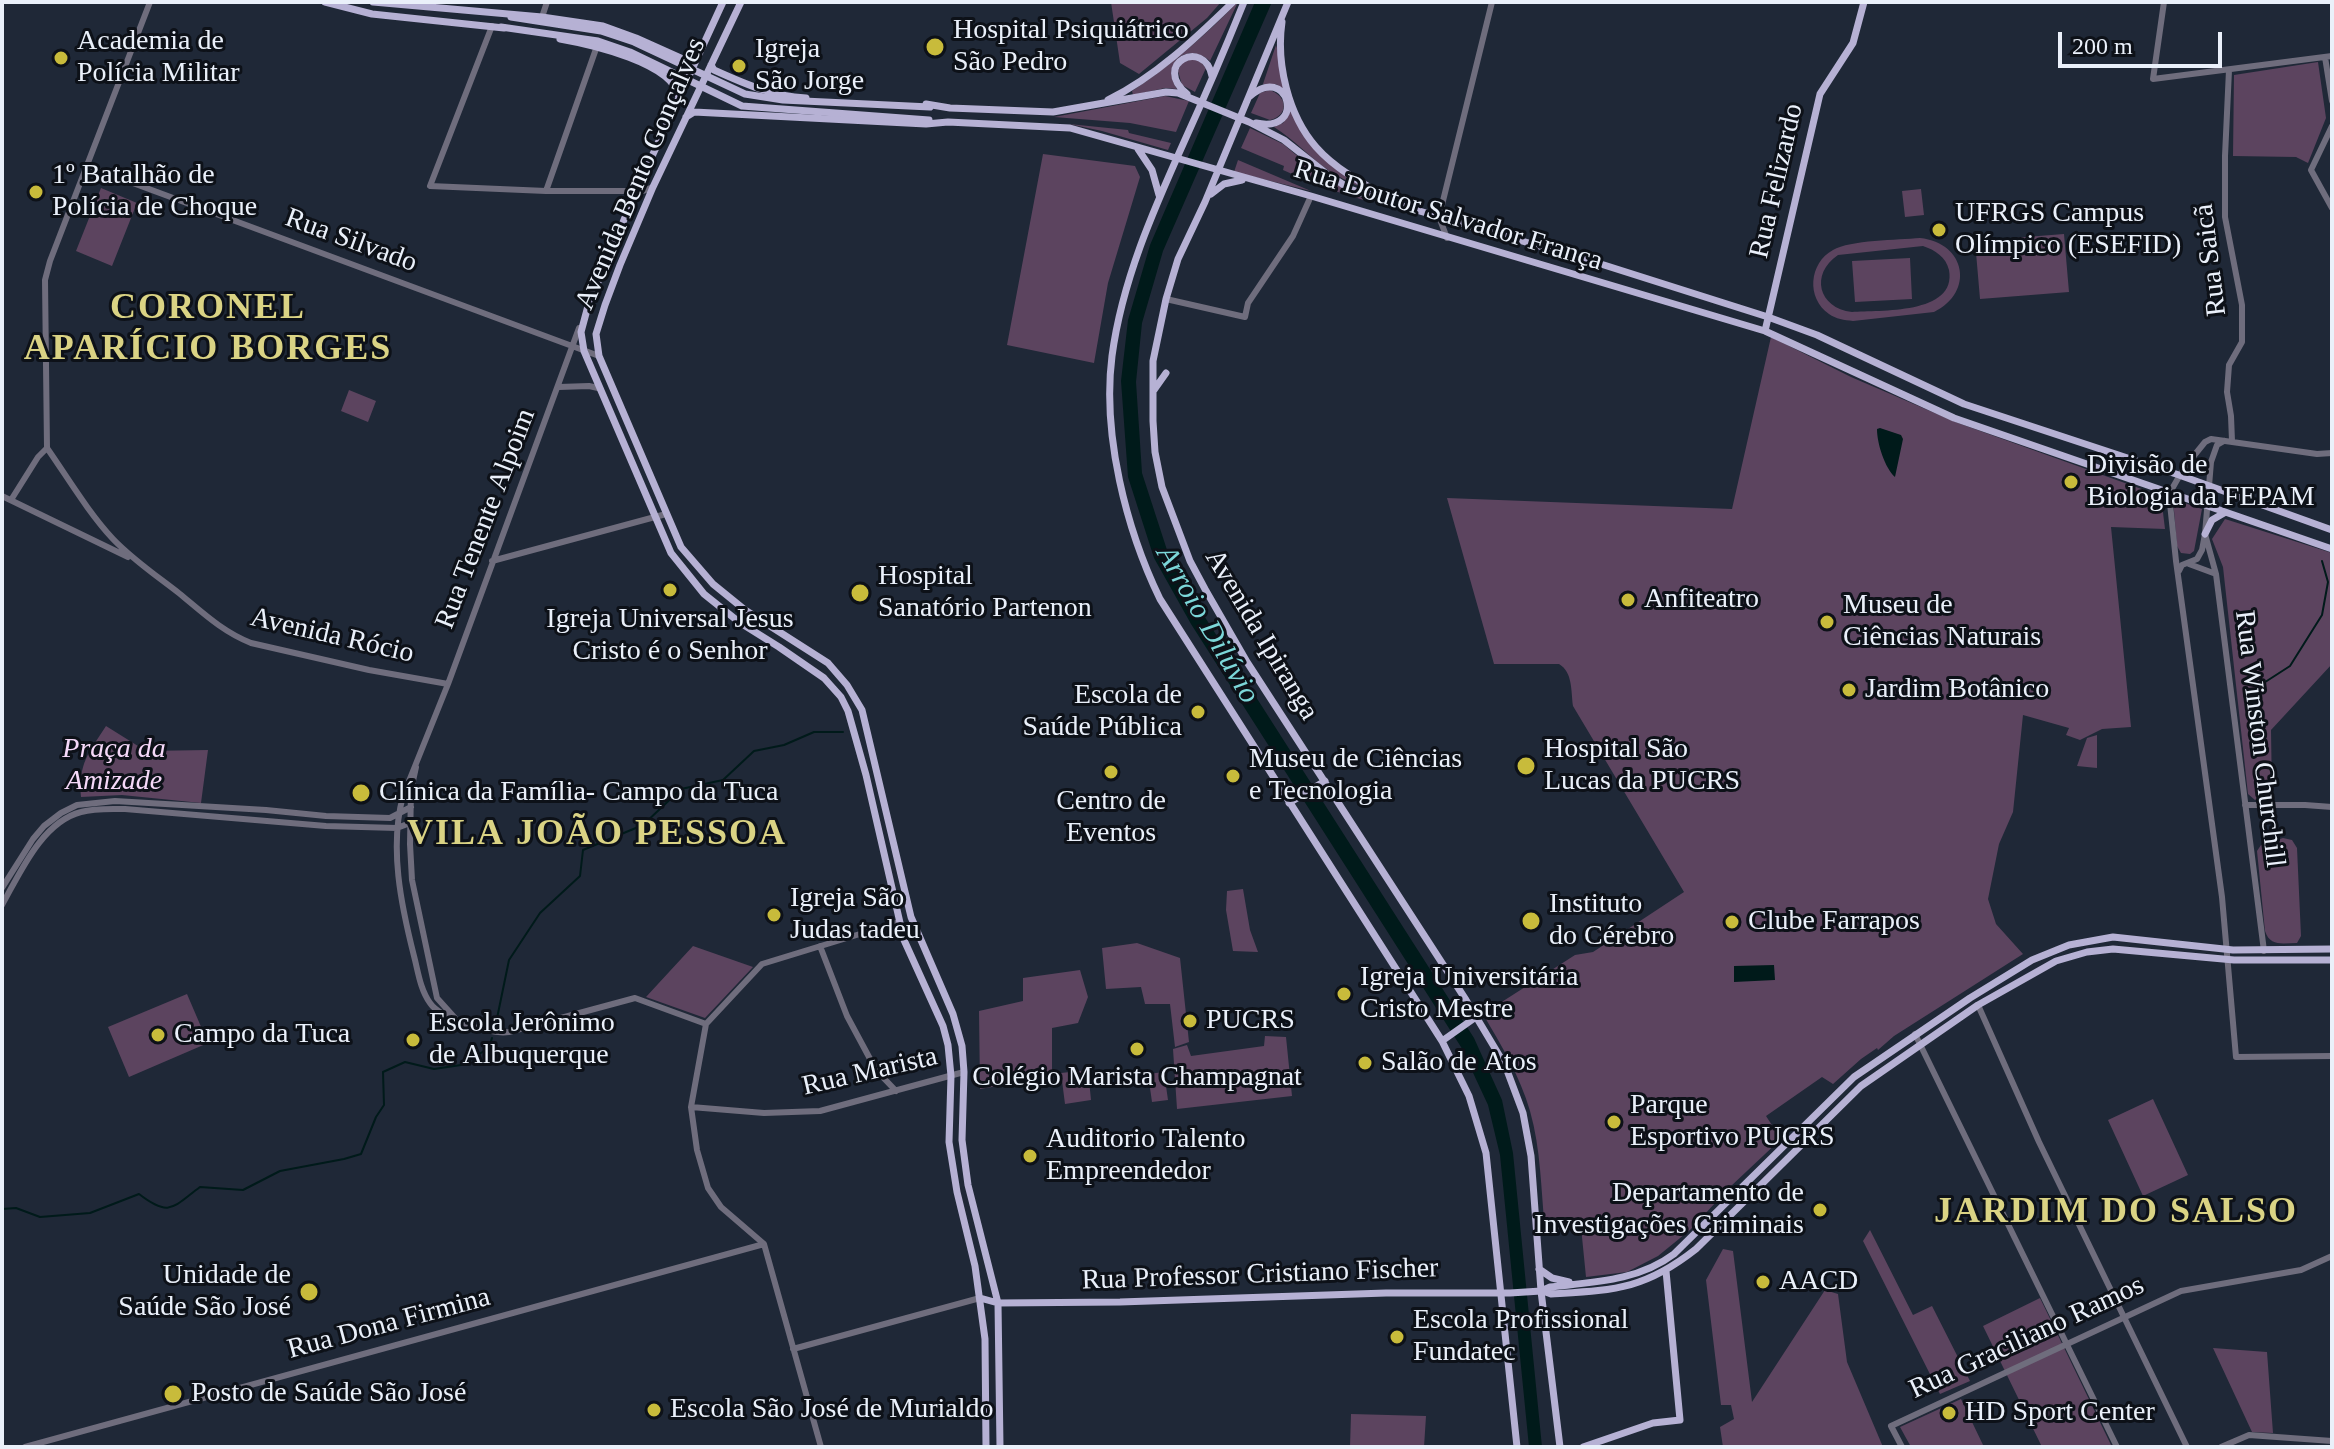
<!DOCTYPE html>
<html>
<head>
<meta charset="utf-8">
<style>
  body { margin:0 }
  #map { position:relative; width:2334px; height:1449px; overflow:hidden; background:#1f2837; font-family:Georgia,serif }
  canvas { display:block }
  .frame { position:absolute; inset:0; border:4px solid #eaf0fa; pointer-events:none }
  .scale { position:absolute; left:2058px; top:32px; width:164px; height:36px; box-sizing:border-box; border:4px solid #eaf0fa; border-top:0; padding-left:10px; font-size:24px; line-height:28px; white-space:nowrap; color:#eaf0fa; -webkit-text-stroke:6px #0d1118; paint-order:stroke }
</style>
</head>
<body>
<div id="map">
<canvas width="2334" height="1449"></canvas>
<div class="frame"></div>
<div class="scale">200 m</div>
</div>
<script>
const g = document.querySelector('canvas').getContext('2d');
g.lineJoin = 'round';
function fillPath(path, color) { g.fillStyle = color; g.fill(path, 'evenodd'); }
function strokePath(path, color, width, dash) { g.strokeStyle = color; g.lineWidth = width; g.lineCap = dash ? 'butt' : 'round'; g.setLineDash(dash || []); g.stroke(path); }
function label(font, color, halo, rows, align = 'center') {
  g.font = font + ' Georgia,serif'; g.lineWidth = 6; g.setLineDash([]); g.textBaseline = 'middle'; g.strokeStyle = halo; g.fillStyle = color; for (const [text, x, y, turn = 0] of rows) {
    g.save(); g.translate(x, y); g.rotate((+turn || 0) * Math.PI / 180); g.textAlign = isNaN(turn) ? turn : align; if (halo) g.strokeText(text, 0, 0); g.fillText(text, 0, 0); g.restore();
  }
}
fillPath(new Path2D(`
  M1111 2H1221L1207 18 1139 74 1120 63Z
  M1238 2 1210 61C1187 41 1160 63 1177 89L1165 88 1133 95 1132 91C1171 66 1206 34 1238 2Z
  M1276 45 1299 119 1316 147 1379 194C1362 188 1346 181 1331 172 1311 159 1295 140 1274 127L1283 123 1291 111 1287 92 1276 84H1263Z
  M1191 59 1200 61 1206 68 1195 92 1182 85 1178 71 1182 63Z
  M2318 62 2326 118 2308 163 2296 157 2233 156 2234 75Z
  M1269 90C1287 95 1290 115 1270 120L1251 113 1260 93Z
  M1165 96 1189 101 1176 132 1130 123 1054 117Z
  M1069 124 1128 130 1129 133 1171 143 1168 150 1102 131Z
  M1250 128 1283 144 1324 178 1370 202 1319 186 1283 170 1284 166 1241 148Z
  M1043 154 1135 166 1140 177 1108 283 1094 363 1007 345Z
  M1238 160 1311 191 1234 172Z
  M101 188 137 203 112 266 76 251Z
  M1921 189 1924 215 1905 217 1902 191Z
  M2064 234 2069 292 1980 299 1975 241Z
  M1920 238C1966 243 1975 292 1934 312L1853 321C1844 320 1836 319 1829 314 1806 298 1809 263 1833 250 1850 240 1898 240 1920 238ZM1923 246C1935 250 1946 257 1949 270 1957 315 1879 310 1852 312 1818 308 1810 274 1838 255Z
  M1910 258 1912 299 1855 302 1852 261Z
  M1771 337 1851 377 1958 423 2161 496 2165 529 2111 527 2131 727 2102 729 2080 740 2066 735 2069 728 2023 715 2013 812 1999 844 1988 899 1996 924 2023 954 1894 1036 1878 1050 1877 1048 1861 1059 1833 1084 1822 1077 1766 1116 1781 1139 1730 1187 1690 1230 1658 1256 1627 1272 1586 1277 1581 1227 1545 1230C1541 1191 1541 1149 1530 1111 1520 1076 1501 1045 1483 1014L1575 955 1593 952 1684 892 1573 706C1571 692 1573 672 1559 664H1494L1447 498 1732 509Z
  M349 390 376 401 368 422 341 411Z
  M2173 499 2202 509 2194 551 2190 554 2181 553 2177 546Z
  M2225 519 2332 553V664L2271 730 2272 794 2255 800 2248 794 2223 567 2212 539Z
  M106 726 146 751 208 750 201 803 122 795 81 797C78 764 89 752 106 726Z
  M2097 735V768L2077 766 2087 738Z
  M2283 838 2292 840 2297 848 2301 936 2297 943C2283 943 2270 947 2265 931L2257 851 2261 845Z
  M1243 889 1250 930 1258 952 1233 951 1226 910 1227 891Z
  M1137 943 1180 958 1189 1042 1175 1047 1170 1004H1145L1141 987 1106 989 1102 948Z
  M693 946 753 967 705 1018 646 997Z
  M1080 970 1088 997 1078 1023 1052 1028V1077L980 1089 979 1011 1023 1001V978Z
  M187 994 208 1043 129 1077 108 1027Z
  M1265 1036 1286 1037 1292 1096 1177 1109 1173 1049 1187 1045 1191 1056 1264 1046Z
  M1088 1070 1091 1100 1065 1104 1061 1073Z
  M1164 1072 1168 1100 1152 1102 1148 1074Z
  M2153 1099 2188 1175 2143 1196 2108 1120Z
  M1870 1230 1913 1315 1932 1306 1970 1381 1940 1394 1863 1241Z
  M1723 1249 1733 1251 1752 1402 1825 1290 1838 1294 1847 1362 1883 1447H1723L1720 1427 1734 1419 1731 1405H1721L1706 1280Z
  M2040 1298 2112 1447H2042L1983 1326Z
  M2213 1348 2267 1352 2273 1433 2252 1432Z
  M1961 1399 1984 1447H1911L1900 1427Z
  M1351 1414 1426 1416 1424 1447H1350Z`), '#5c445f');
fillPath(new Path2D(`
  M1255 2H1272L1163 251 1142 323 1136 382 1142 473 1167 550 1201 611 1474 1038 1502 1100 1513 1153 1542 1447H1529L1500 1155 1488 1105 1461 1047 1191 624 1154 558 1128 477 1121 381 1128 320 1150 245Z
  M1880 428 1901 435 1903 439 1895 477C1885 468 1877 444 1877 429Z
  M1774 965 1775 980 1734 982V966Z`), '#001a1a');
strokePath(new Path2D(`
  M2259 686 2290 666 2322 615 2328 582 2322 561
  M495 1028 509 960 540 913 580 876 583 850 643 825 681 789 723 780 754 751 784 745 814 732H843
  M2 1209 16 1208 40 1217 90 1213 139 1194C170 1218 173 1207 200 1187L243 1190 280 1171 344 1159 361 1154 376 1117 384 1105 383 1072 405 1062 434 1069 461 1065 489 1048 492 1038`), '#001a1a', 2);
strokePath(new Path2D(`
  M2164 2 2153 79 2332 56
  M542 17 547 2
  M492 26 430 186 546 191H643L653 187
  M2325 57 2332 101
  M2229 70 2225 156V217L2242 305V342L2229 365 2227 392 2231 416 2232 441
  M2332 126 2311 170 2332 208
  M87 166 599 356
  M546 191 597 46
  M1447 238 1439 217 1492 2
  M1166 299 1245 317 1248 303 1293 236 1311 196
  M579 328 448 684 403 796C389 847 401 905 414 956 418 971 420 989 430 1003 440 1018 490 1035 509 1032L635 998 706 1024
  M559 387 589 386 598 388
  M47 448C68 478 88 512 113 539 133 560 157 576 180 594 203 613 223 632 251 643L369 670 448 684
  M47 448 45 280 50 261 150 2
  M2332 453 2317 454 2211 439 2205 442 2184 468 2169 494 2176 561 2222 897 2236 1057 2332 1056
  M2 496 128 557
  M11 500 38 457 47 448
  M2205 534 2216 574 2264 951
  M492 561 666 514
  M2189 564 2216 574
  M2179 571 2182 565 2197 559 2202 550 2205 534 2211 462 2217 445 2224 441
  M416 767 411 790 410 844 412 880 437 998 455 1018
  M2245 805H2305L2332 807
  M2 888 33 839 44 826 61 813 77 805 115 801 266 810 326 816 390 818 411 807
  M2 905C20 873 42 822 81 812 95 808 110 809 125 809L326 826 397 828 410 823
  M820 946 847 1016 876 1070 896 1091
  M1978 1005 2039 1142 2187 1447
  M1915 1034 2117 1447
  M691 1107 764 1113 820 1111 964 1072
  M793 1349 980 1298
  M25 1447 764 1244
  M821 1447 764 1244 721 1207 708 1188 697 1150 691 1107 706 1024 762 964 899 922
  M1902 1447 1891 1426 2181 1291 2301 1270 2332 1256
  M2221 1447 2249 1435 2332 1441`), '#6f6d7d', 6);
strokePath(new Path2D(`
  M325 2 372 14 504 28
  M373 2 542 17 603 26 636 38 694 64
  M723 2 636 191 588 306 581 332 584 351 671 553 704 594 739 622 779 647 824 678 841 697 848 711 866 775 904 940 943 1026 948 1045 951 1076 949 1142 957 1192 975 1266 985 1339 986 1447
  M741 2 653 187 620 265 605 305 596 334 599 356 681 547 713 584 745 610 828 663 847 685 862 710 911 917 953 1014 962 1046 964 1072 962 1140 968 1185 998 1303 1000 1447
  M1244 2C1225 49 1205 96 1184 142 1153 211 1122 281 1112 356 1102 434 1126 529 1160 599L1442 1041 1469 1096 1486 1153 1517 1447
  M1288 2 1205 202 1178 259 1166 299 1153 361V421L1155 452 1162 487 1190 561 1205 589 1247 662 1466 1000 1505 1065 1523 1113 1531 1156 1541 1291 1560 1447
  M1282 22C1276 63 1288 115 1316 147 1336 170 1367 186 1394 201
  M560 39C589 44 675 63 679 98
  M711 65 714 70C745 84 772 96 806 98
  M1187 94C1151 64 1204 37 1212 76
  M1249 97C1288 61 1308 134 1256 123
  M1108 100C1155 77 1195 39 1233 2
  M926 104 950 108 1053 112 1166 92 1178 93 1249 122 1284 140 1327 174 1350 189 1375 198 1604 265 1768 317 1817 335 1964 404 2179 475 2332 530
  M686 117 694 112 926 124 948 122 1070 128 1311 196 1765 331 1954 418 2332 549
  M1138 149 1152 170 1159 195
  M1211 194 1224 184 1242 180
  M1765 331 1820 94 1853 43 1864 2
  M1154 390 1166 373
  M2205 534 2212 520 2224 513
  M1289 803 1325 781
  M1442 1041 1476 1017
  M1539 1269 1552 1278 1569 1282
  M1543 1291 1551 1294C1614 1290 1644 1290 1696 1249L1861 1086 1978 1005 2056 961 2087 952 2113 949 2234 960H2332
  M980 1298 998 1303 1120 1302 1386 1293H1510L1541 1291 1550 1287C1594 1282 1638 1281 1674 1254L1854 1077 1970 998 2032 960 2069 945 2113 937 2233 950 2332 949
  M1583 1447 1653 1423 1680 1420 1666 1271`), '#b6b1d4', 7);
strokePath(new Path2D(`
  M511 17 601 31 634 42 745 94 783 100 930 107
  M501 27 598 41 630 52 742 106 929 120`), '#b6b1d4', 7);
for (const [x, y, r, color] of [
  [935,47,10,"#c8bb3b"],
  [61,58,8,"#c8bb3b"],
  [739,66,8,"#c8bb3b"],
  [36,192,8,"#c8bb3b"],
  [1939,230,8,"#c8bb3b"],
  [2071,482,8,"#c8bb3b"],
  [670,590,8,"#c8bb3b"],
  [860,593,10,"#c8bb3b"],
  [1628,600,8,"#c8bb3b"],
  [1827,622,8,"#c8bb3b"],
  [1849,690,8,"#c8bb3b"],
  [1198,712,8,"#c8bb3b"],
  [1526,766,10,"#c8bb3b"],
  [1111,772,8,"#c8bb3b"],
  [1233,776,8,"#c8bb3b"],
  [361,793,10,"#c8bb3b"],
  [774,915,8,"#c8bb3b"],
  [1531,921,10,"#c8bb3b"],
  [1732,922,8,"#c8bb3b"],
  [1344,994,8,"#c8bb3b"],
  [1190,1021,8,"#c8bb3b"],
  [158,1035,8,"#c8bb3b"],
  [413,1040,8,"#c8bb3b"],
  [1137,1049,8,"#c8bb3b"],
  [1365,1063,8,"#c8bb3b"],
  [1614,1122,8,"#c8bb3b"],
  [1030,1156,8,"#c8bb3b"],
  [1820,1210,8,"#c8bb3b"],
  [1763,1282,8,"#c8bb3b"],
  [309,1292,10,"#c8bb3b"],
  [1397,1337,8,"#c8bb3b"],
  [173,1394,10,"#c8bb3b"],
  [654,1410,8,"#c8bb3b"],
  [1949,1413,8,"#c8bb3b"]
]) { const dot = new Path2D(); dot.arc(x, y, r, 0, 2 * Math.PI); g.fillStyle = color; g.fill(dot); strokePath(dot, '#0d1118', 3); }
label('28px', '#eaf0fa', '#0d1118', [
  ["Hospital Psiquiátrico",953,31],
  ["São Pedro",953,63],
  ["Academia de",77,42],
  ["Polícia Militar",77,74],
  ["Igreja",755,50],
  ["São Jorge",755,82],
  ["1º Batalhão de",52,176],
  ["Polícia de Choque",52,208],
  ["UFRGS Campus",1955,214],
  ["Olímpico (ESEFID)",1955,246],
  ["Divisão de",2087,466],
  ["Biologia da FEPAM",2087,498],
  ["Hospital",878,577],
  ["Sanatório Partenon",878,609],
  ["Anfiteatro",1644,600],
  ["Museu de",1843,606],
  ["Ciências Naturais",1843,638],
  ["Igreja Universal Jesus",670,620,"center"],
  ["Cristo é o Senhor",670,652,"center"],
  ["Jardim Botânico",1865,690],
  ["Escola de",1182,696,"right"],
  ["Saúde Pública",1182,728,"right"],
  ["Hospital São",1544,750],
  ["Lucas da PUCRS",1544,782],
  ["Museu de Ciências",1249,760],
  ["e Tecnologia",1249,792],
  ["Clínica da Família- Campo da Tuca",379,793],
  ["Centro de",1111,802,"center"],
  ["Eventos",1111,834,"center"],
  ["Igreja São",790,899],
  ["Judas tadeu",790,931],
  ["Instituto",1549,905],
  ["do Cérebro",1549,937],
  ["Clube Farrapos",1748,922],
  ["Igreja Universitária",1360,978],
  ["Cristo Mestre",1360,1010],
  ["PUCRS",1206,1021],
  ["Escola Jerônimo",429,1024],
  ["de Albuquerque",429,1056],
  ["Campo da Tuca",174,1035],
  ["Salão de Atos",1381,1063],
  ["Colégio Marista Champagnat",1137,1078,"center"],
  ["Parque",1630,1106],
  ["Esportivo PUCRS",1630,1138],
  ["Auditorio Talento",1046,1140],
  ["Empreendedor",1046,1172],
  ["Departamento de",1804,1194,"right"],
  ["Investigações Criminais",1804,1226,"right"],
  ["Unidade de",291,1276,"right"],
  ["Saúde São José",291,1308,"right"],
  ["AACD",1779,1282],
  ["Escola Profissional",1413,1321],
  ["Fundatec",1413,1353],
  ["Posto de Saúde São José",191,1394],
  ["Escola São José de Murialdo",670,1410],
  ["HD Sport Center",1965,1413]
], 'left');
label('28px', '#eaf0fa', '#0d1118', [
  ["Avenida Bento Gonçalves",641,174,-67],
  ["Rua Felizardo",1777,181,-77],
  ["Rua Doutor Salvador França",1448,216,17],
  ["Rua Silvado",351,241,20],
  ["Rua Saicã",2211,260,-97],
  ["Rua Tenente Alpoim",486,519,-69],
  ["Avenida Ipiranga",1261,635,59],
  ["Avenida Rócio",332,636,13],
  ["Rua Winston Churchill",2259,739,83],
  ["Rua Marista",870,1072,-13],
  ["Rua Professor Cristiano Fischer",1260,1275,-2],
  ["Rua Dona Firmina",389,1324,-15],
  ["Rua Graciliano Ramos",2027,1338,-25]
]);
label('italic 28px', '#f6d9f9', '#0d1118', [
  ["Praça da",114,750],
  ["Amizade",114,782]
]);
label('italic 30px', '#7cd7d9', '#0d1118', [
  ["Arroio Dilúvio",1207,625,60]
]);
g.letterSpacing = '2px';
label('bold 36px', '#dad384', '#0d1118', [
  ["CORONEL",208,309],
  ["APARÍCIO BORGES",208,350],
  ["VILA JOÃO PESSOA",597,835],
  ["JARDIM DO SALSO",2116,1213]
]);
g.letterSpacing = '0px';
</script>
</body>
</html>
